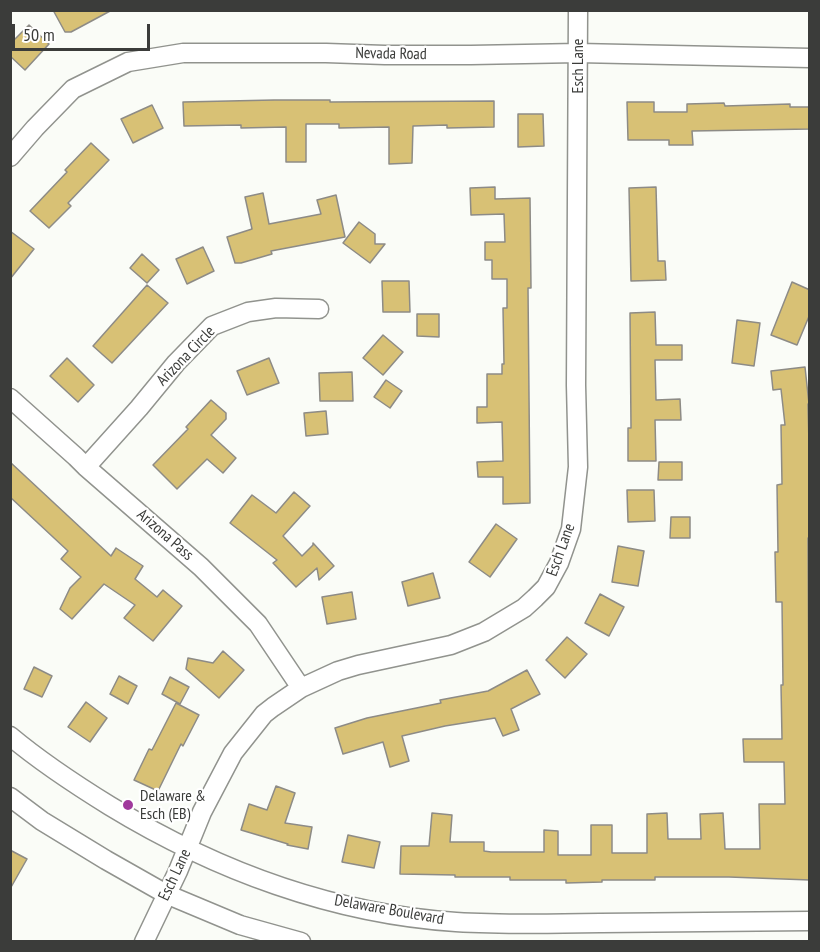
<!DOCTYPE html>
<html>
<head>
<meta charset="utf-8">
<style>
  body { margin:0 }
  #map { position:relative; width:820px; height:952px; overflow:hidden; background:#fafcf7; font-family:"PT Sans Narrow",sans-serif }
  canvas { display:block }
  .frame { position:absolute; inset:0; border:12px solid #3b3c3a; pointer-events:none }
  .scale { position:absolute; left:12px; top:24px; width:138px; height:27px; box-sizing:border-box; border:3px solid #3b3c3a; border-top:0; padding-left:8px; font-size:18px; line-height:21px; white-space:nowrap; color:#3b3c3a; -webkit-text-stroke:4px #fff; paint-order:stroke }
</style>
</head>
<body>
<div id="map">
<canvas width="820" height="952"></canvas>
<div class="frame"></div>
<div class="scale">50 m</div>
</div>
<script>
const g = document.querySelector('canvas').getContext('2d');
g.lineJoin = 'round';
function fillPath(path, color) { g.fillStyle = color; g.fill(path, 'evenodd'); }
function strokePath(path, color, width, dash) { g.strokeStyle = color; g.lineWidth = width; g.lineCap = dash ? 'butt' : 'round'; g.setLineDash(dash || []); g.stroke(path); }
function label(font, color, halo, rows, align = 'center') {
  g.font = font + ' "PT Sans Narrow",sans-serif'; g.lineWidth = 4.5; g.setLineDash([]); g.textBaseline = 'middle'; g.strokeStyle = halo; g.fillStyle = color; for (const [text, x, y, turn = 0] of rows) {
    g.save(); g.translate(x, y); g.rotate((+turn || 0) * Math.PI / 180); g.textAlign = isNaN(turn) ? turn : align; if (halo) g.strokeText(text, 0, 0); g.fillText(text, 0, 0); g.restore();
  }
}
const building = new Path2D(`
  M53 10H112L71 32H65Z
  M29 25 49 44 25 70 10 56V44Z
  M274 100H330V102L494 101V127L447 128V125L413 126 412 163 389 164V127L339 128V124H306V162H286V127L241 128V125L184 126 183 102Z
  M627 102H654V112H687V104L724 103 725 106 790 104V107H810V129L692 131 693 145H669V140H628Z
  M152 105 163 128 133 143 121 119Z
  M518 114H543L544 146 518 147Z
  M91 143 109 160 68 203 71 206 49 228 30 211 67 172 65 170Z
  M495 187V199L530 198 531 288H528L530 503 503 504V477H478L477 462 503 461 502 422 477 423V407H487V374H502V364H504L503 308H507V279H492V260H485V242H505L504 214 471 215 470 188Z
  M656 187 658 261H665L666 280 631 281 629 188Z
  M263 193 269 224 321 214 317 200 336 195 345 237 271 251 272 254 241 263H235L227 237 252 229 245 197Z
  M359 222 375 234V244H385L370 263 343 243Z
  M10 231 34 249 10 279Z
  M203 247 214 271 187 284 176 259Z
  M142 254 159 270 147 283 130 268Z
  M382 281H409L410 312H383Z
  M792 282 810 290V314L797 345 771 335Z
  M147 285 168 303 112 363 93 346Z
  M655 312 656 345H682V360H655L656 400 680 399 681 420H655L656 461H628V428H631L630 313Z
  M417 314H439V337L417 336Z
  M737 320 760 323 754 366 732 363Z
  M383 335 403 352 383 375 363 358Z
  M67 358 94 385 78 402 50 376Z
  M269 358 279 383 247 395 237 371Z
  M805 367 809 404H808L810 484V538H808L810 880 729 877H655V880H602V882L566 883V880H510V877H455V875L400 874 401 846H429L432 813 452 815 450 842H484V851L491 852H544V830L558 831V855H591V825H612V853H647V814L667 813 668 839H701L700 814 723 813 725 849H760L759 804H785L784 762H744L743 739H782L781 685H783L782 602H776L775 552H778L777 485 782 484 781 425H785L781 389 773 390 771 371Z
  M352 372 353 401H320L319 373Z
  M386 380 402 391 390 408 374 397Z
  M211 400 226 413V419L211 435 236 458 223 473 207 459 177 489 153 465 188 429 186 427Z
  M326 411 328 434 306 436 304 413Z
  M10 462 111 556 116 548 143 566 135 579 157 597 163 590 182 606 153 641 124 618 135 605 104 584 72 619 60 609 70 588 81 577 61 559 68 551 10 497Z
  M659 462H682V480H658Z
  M627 490H654L655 521 628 522Z
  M294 492 310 506 283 536 302 556 313 545V543L334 566 319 580 317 568 296 587 273 563 277 560 230 523 252 495 276 513Z
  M671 517H690V538H670Z
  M496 524 517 539 490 577 469 562Z
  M618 546 644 551 638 586 612 582Z
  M433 573 440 598 408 606 402 582Z
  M352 592 356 619 327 624 322 597Z
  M600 594 624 607 609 636 585 623Z
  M567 637 587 654 565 678 546 660Z
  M223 651 244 670 219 698 186 669 188 658 213 663Z
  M34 667 52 676 42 697 24 689Z
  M527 670 540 694 511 709 519 730 503 736 495 718 445 726 402 736 409 761 390 767 383 742 343 754 335 728 367 718 441 703 440 700 488 691Z
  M119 676 137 686 128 704 110 694Z
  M170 677 189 687 180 704 162 694Z
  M86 702 107 718 90 742 68 727Z
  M176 703 199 715 183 746 181 744 158 791 134 780 149 749 152 750Z
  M276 786 295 793 285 823 312 827 308 849 287 845 288 844 241 830 249 804 267 810Z
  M348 835 380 842 374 868 342 862Z
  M10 850 27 859 10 889Z`);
fillPath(building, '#d8c175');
strokePath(building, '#8d8b86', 1.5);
const street = new Path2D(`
  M10 157 35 128 73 89 128 62 183 53H326L385 55H471L578 53 810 58
  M10 398 76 457 86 467 201 567 258 624 301 688
  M86 467 139 408 176 363 212 326 248 312 276 308 319 309
  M10 736C41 762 76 785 110 806 215 870 333 914 456 922 504 925 552 924 601 923 670 922 740 922 810 921
  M10 797 42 821 106 860 166 894 240 925 301 942
  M144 942 178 871 202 812 233 753 264 714 273 707 301 688 338 671 358 665 451 645 484 632 524 608 535 598 546 587 559 563 571 529 578 467 576 385 578 10`);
strokePath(street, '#91938e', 21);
strokePath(street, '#fff', 18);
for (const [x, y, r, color] of [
  [128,805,6,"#a0399c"]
]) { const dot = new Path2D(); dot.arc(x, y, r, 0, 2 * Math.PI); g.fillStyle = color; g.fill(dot); strokePath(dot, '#fff', 2); }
label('16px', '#3b3c3a', '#fff', [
  ["Nevada Road",391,54,1],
  ["Esch Lane",578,66,-90],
  ["Arizona Circle",186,356,-46],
  ["Arizona Pass",165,535,41],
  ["Esch Lane",561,550,-70],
  ["Esch Lane",175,875,-65],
  ["Delaware Boulevard",389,910,10]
]);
label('16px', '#3b3c3a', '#fff', [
  ["Delaware &",140,796],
  ["Esch (EB)",140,814]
], 'left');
</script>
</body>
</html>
